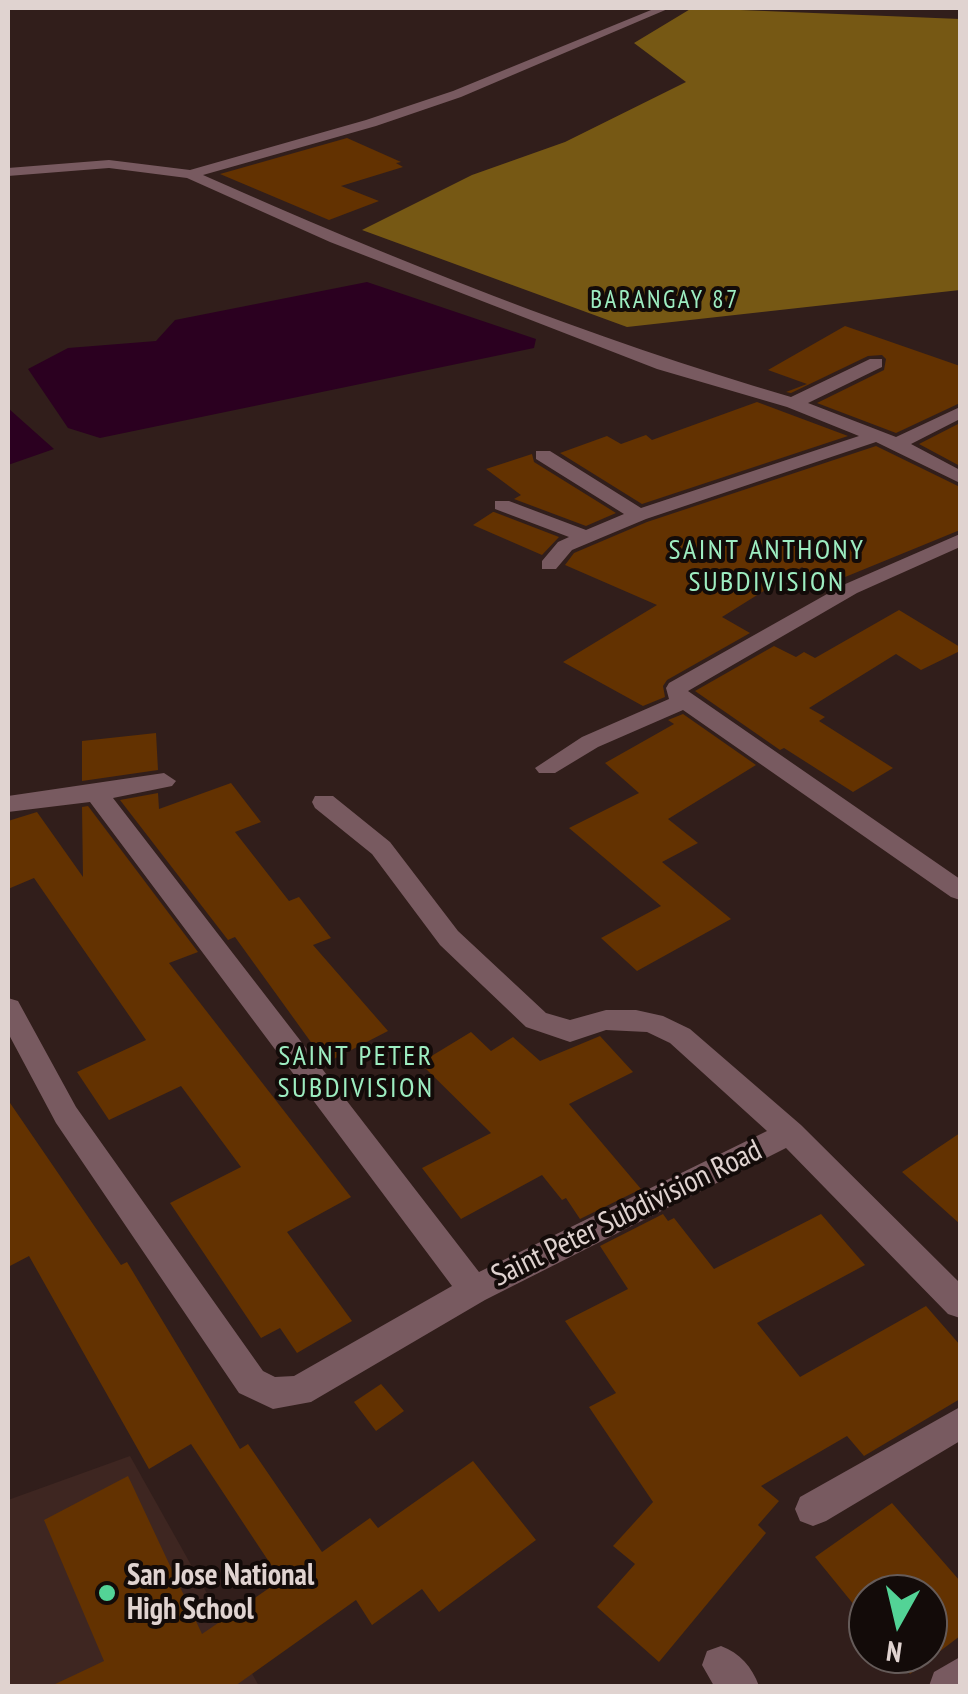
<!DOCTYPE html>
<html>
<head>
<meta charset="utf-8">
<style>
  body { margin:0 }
  #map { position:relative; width:968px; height:1694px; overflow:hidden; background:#311e1b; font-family:"PT Sans Narrow",sans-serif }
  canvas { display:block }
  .frame { position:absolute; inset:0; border:10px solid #e0d3d0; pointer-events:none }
  .north { position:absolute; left:848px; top:1574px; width:100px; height:100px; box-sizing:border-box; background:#130b09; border:2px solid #655b59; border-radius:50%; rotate:188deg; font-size:28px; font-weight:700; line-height:40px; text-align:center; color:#e0d3d0 }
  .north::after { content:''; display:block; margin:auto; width:35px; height:45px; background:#53d396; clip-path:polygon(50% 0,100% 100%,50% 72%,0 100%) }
</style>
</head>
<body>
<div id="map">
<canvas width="968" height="1694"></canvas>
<div class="frame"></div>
<div class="north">N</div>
</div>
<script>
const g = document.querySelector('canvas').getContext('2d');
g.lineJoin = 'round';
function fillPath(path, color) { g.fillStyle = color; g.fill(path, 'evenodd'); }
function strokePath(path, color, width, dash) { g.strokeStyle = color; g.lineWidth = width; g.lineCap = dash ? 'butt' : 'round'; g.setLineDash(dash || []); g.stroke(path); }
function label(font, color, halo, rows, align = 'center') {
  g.font = font + ' "PT Sans Narrow",sans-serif'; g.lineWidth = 8; g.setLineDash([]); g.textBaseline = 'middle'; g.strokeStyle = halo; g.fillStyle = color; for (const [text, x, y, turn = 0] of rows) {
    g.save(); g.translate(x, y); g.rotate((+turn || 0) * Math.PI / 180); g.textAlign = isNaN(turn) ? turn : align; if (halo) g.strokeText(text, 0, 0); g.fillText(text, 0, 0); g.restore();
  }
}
fillPath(new Path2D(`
  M130 1456 259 1686H8V1500Z`), '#3e2621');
fillPath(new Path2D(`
  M692 8 960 19V290L627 327 362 230 472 175 565 142 686 82 634 43Z`), '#765814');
fillPath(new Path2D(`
  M367 282 536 339 534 348 100 438 68 428 28 369 68 348 156 341 175 320Z
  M8 408 54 449 8 465Z`), '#2b0020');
fillPath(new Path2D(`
  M347 138 401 162 396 163 403 167 341 186 379 201 329 220 220 174Z
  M845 326 960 366V403L896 433 817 403 884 370 886 359 882 355 868 356 791 393 786 392 807 384 768 370Z
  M757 402 848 436 642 504 560 453 607 436 621 444 646 435 652 440Z
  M960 423V466L919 444Z
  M876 446 960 487V530L828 584 802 567 722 617 750 633 667 680 663 686 665 697 643 706 563 662 657 605 565 565 574 553 647 522Z
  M532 454 534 462 616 513 586 526 514 499 521 495 486 469Z
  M493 512H494L559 537 542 555 473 525Z
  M899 610 960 647V651L921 670 896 654 809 708 825 717 819 721 893 768 853 792 784 748 780 750 695 691 774 646 796 657 804 652 815 658Z
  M683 714 756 765 668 819 698 843 662 862 731 919 637 971 601 938 661 906 569 828 639 793 605 763 674 724 668 720Z
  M156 733 158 770 82 781V741Z
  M231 783 261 822 235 832 289 901 299 897 331 938 313 945 388 1031 326 1063 235 937 228 940 120 800 158 793 159 809Z
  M88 806 198 952 169 963 351 1197 287 1232 352 1321 297 1353 280 1328 261 1338 170 1203 241 1167 181 1086 109 1120 77 1072 146 1040 34 878 8 889V821L37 812 83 877 82 807Z
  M471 1032 491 1051 513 1037 540 1061 600 1036 633 1072 569 1104 641 1189 580 1219 566 1198 562 1200 542 1175 461 1219 422 1168 491 1133 420 1063Z
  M8 1100 121 1265 127 1262 240 1449 248 1444 322 1552 370 1518 378 1528 473 1461 536 1540 439 1612 422 1589 372 1625 356 1600 235 1686H51L104 1661 44 1520 128 1476 202 1634 281 1580 191 1444 149 1469 29 1256 8 1267Z
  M960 1133V1224L902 1172Z
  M663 1214 668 1221 674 1218 714 1269 821 1214 865 1265 757 1323 800 1377 926 1306 960 1345V1399L864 1456 847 1436 761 1486 779 1501 758 1525 766 1533 659 1662 597 1607 635 1564 613 1546 653 1502 589 1407 616 1393 565 1321 628 1289 600 1246Z
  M381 1384 404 1411 376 1431 354 1402Z
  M892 1503 960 1581V1636L910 1674 894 1654H928V1594H868V1622L815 1557Z`), '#633201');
fillPath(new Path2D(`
  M656 8H670L461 97 376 126 203 175C394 260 590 338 791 397L870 359H882V367L808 403 896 437 960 407V419L911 444 960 470V483L876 442 646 519 572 550 556 569H542V561L558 542 569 537 495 509V501H509L586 530 624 514 536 459V451H550L641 508 859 436 787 407 657 369 330 242 187 178 109 168 8 176V168L109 160 190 170 366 120 453 91Z
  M960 534V547L857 593 688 691 960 879V900L951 897 683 710 598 747 555 773H539L535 768 582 737 669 699 666 688 669 683 843 585Z
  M164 773 176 781 172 786 113 798 479 1272 767 1131 670 1043 647 1032 606 1030 570 1042 526 1027 440 945 372 854 315 808 312 802 315 796H333L390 842 458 931 546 1013 570 1020 606 1010H636L663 1016 690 1029 801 1125 960 1283V1318L948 1314 786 1148 485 1300 311 1402 273 1409 239 1393 56 1123 8 1033V998L18 1001 76 1107 263 1371 275 1377 294 1376 452 1286 90 802 8 812V796Z
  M960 1407V1441L826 1521 813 1526 800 1521 795 1509 800 1497Z
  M721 1646C740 1653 752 1667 759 1686H714L702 1665 707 1651Z
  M960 1657V1686H929L934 1672Z`), '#785a60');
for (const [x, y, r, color] of [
  [107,1593,10,"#53d396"]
]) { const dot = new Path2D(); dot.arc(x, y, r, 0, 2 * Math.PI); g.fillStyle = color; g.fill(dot); strokePath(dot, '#130b09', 4); }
g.letterSpacing = '2.5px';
label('25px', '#9dedc1', '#130b09', [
  ["BARANGAY 87",665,301]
]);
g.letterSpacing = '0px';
g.letterSpacing = '2.5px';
label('28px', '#9dedc1', '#130b09', [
  ["SAINT ANTHONY",767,551],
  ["SUBDIVISION",767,583],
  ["SAINT PETER",356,1057],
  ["SUBDIVISION",356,1089]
]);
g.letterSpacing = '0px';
label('30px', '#e0d3d0', '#130b09', [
  ["Saint Peter Subdivision Road",627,1214,-26]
]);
label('bold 30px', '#e0d3d0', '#130b09', [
  ["San Jose National",127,1576],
  ["High School",127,1610]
], 'left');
</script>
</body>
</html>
